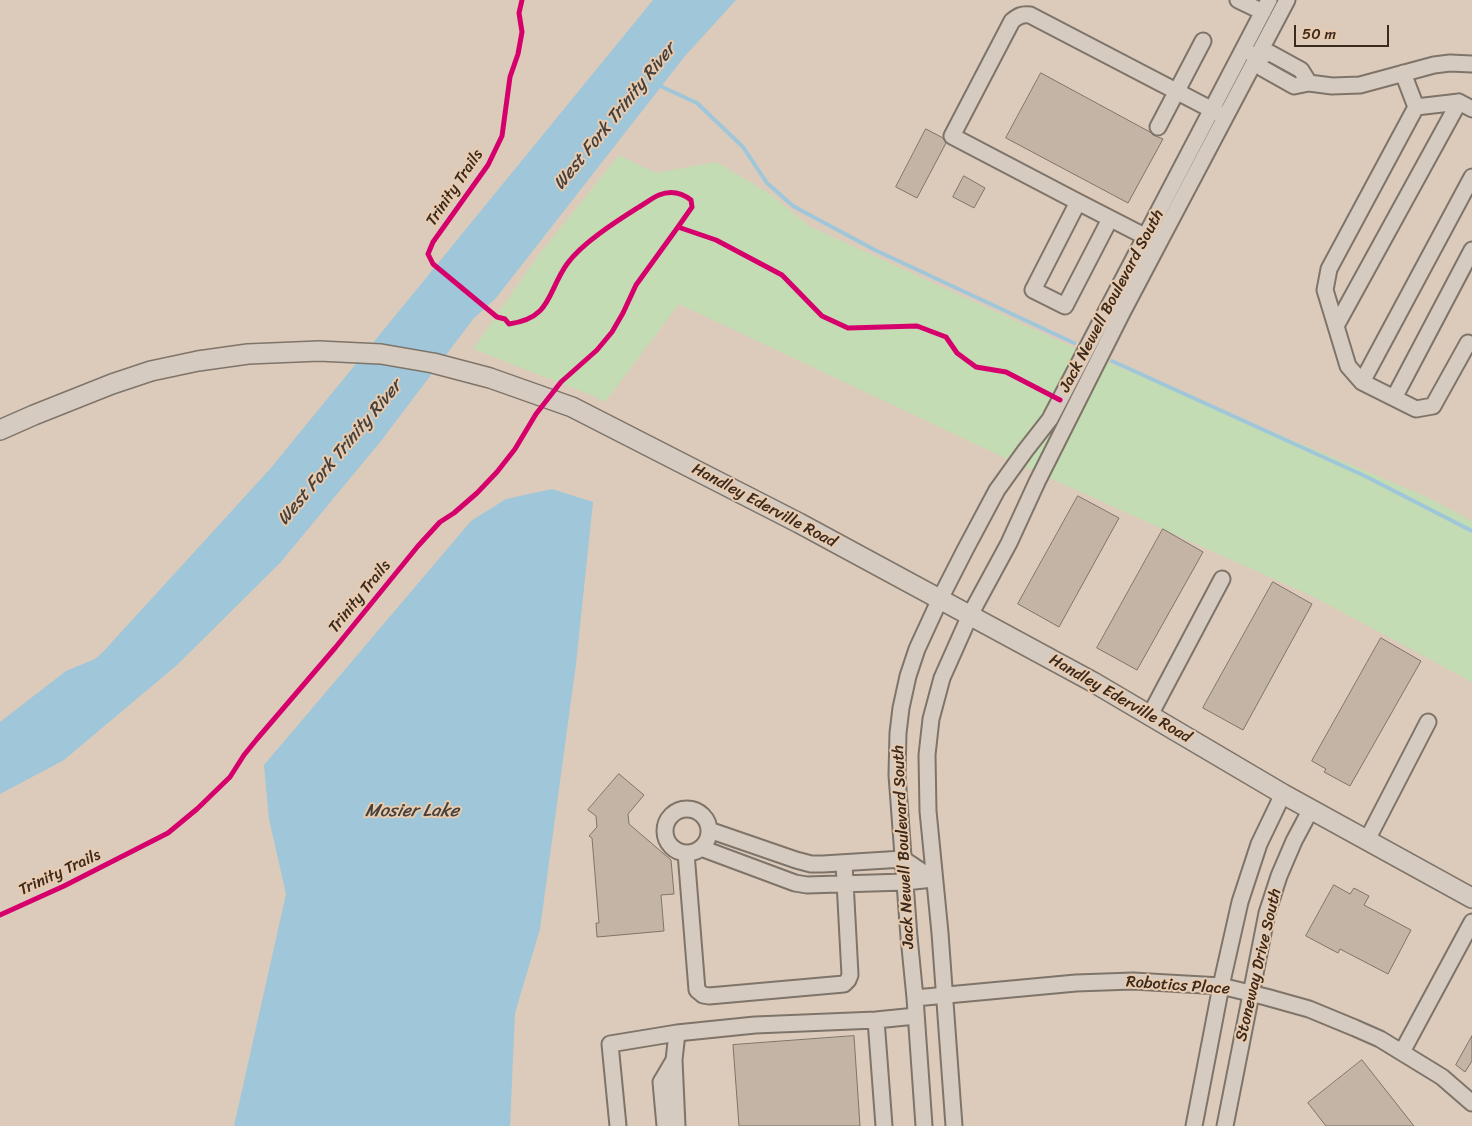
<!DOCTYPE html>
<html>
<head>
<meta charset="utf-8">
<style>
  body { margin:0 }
  #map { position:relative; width:1472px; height:1126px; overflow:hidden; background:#dccbba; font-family:Sriracha,sans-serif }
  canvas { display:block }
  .scale { position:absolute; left:1294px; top:25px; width:95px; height:22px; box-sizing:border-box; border:2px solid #3b2a1e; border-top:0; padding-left:6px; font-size:15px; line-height:18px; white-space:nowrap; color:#3b2a1e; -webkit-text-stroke:4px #e8cbaf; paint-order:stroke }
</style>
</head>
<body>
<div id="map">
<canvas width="1472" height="1126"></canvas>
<div class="scale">50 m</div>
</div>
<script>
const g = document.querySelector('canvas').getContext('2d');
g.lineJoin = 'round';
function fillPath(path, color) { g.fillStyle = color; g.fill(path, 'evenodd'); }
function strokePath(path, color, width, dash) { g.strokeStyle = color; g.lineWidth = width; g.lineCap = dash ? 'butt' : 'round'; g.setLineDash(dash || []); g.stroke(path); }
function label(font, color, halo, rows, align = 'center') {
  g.font = font + ' Sriracha,sans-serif'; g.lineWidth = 4; g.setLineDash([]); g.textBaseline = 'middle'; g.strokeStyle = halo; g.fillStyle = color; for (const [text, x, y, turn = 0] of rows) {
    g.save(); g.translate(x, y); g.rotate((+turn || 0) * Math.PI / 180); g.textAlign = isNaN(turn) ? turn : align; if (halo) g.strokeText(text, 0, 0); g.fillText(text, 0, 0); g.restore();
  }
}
fillPath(new Path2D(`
  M619 155 656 173 716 162 770 194 809 226 1079 350 1427 497 1472 521V682L1316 598 1003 457 679 304 605 402 596 397 473 349 538 256Z`), '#c4dcb3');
fillPath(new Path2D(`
  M653 0H736L685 56 496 298 474 318 381 441 280 563 177 665 64 760 0 794V722L66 671 95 659 102 653 270 469Z
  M552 489 593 502 576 664 540 929 515 1013 510 1126H234L286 894 269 819 264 765 471 521 506 499Z`), '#9fc6d9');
strokePath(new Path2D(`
  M658 85 697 103 743 147 767 183 793 206 875 250 1074 343
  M1112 361 1365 476 1472 531`), '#9fc6d9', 4);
const building = new Path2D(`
  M1041 73 1150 132 1153 135 1163 139 1128 203 1006 138Z
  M926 129 943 138 946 143 917 198 896 187Z
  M964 176 985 188 974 208 953 197Z
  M1078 496 1119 518 1059 627 1018 604Z
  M1163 529 1203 552 1137 670 1097 648Z
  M1273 582 1312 604 1243 730 1203 708Z
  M1381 638 1421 661 1350 786 1324 772 1326 769 1312 761Z
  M619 774 644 795 628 814 629 824 671 860 674 894 661 895 664 931 597 937 596 923H599L592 838 589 836 597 827 596 816 588 810Z
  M1334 885 1350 894 1354 888 1369 896 1364 905 1411 930 1388 974 1340 949 1338 953 1306 936Z
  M854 1036 860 1126H739L733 1045Z
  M1472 1036V1061L1465 1072 1456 1065Z
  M1362 1060 1414 1126H1326L1308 1103Z`);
fillPath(building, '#c3b4a6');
strokePath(building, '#7e7469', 1);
const minor = new Path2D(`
  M1238 0 1263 12
  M1252 54 1257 57 1270 53 1301 70 1309 83 1294 86 1262 68 1257 57
  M1403 73 1416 107 1329 269 1325 290 1348 366 1362 382 1416 409 1433 406 1468 343
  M1309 83 1332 86 1360 85 1434 65 1450 63 1472 64
  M1416 107 1459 102 1472 109
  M1158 127 1203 41
  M1078 202 1033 290 1065 306 1110 219
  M1154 241 1078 202 952 136 1012 21C1018 16 1022 14 1030 15L1220 114
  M1336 326 1459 102
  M1362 382 1472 177
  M1394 398 1472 250
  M1150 715 1222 579
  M665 831a22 22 0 1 1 44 0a22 22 0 1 1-44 0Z
  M709 830 796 860 811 864H823L903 859 933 879
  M1367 840 1428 722
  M701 848 795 883 807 885 905 882 933 879
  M686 853 697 990 703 995 709 996 844 984 848 980 850 975 844 863
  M915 998 1076 983 1133 981 1221 986 1266 997 1309 1009 1355 1028 1380 1039 1442 1077 1472 1103
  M876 1020 884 1126
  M1402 1052 1472 922
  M618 1126 610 1044 677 1033
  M665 1126 661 1082 674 1060
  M677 1126 674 1060 677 1033 755 1025 876 1020 916 1016
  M924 1126 915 998 909 937 897 775 898 733 901 708 908 676 917 649 940 599 965 550 997 490 1025 451 1050 419 1269 0
  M954 1126 940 933 928 811 927 755 931 719 942 678 970 615 1009 543 1037 482 1122 313 1287 0
  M1194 1126 1221 986 1240 902 1259 844 1283 794
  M1225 1126 1267 913 1279 876 1294 841 1311 809`);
const major = new Path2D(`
  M0 430 34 415 112 384 151 371 198 361 248 354 319 351 381 354 433 363 490 378 572 407 799 523 1093 682 1283 794 1472 898`);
strokePath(minor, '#7e7469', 19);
strokePath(major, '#7e7469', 22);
strokePath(minor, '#d6cbc1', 15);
strokePath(major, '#d6cbc1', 19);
strokePath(new Path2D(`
  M522 0 519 13 522 32 518 54 510 77 502 136 488 165 433 242 428 254 433 264 497 317 505 319 509 324C552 318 547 292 567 264 582 243 617 221 639 207 646 203 652 198 659 195 671 190 682 193 691 200L692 207 678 227 716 240 782 275 822 316 848 328 917 326 946 337 957 353 976 367 1006 372 1060 400
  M0 915 64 886 168 833 197 809 230 777 244 755 257 739 335 648 418 546 440 522 454 513 477 493 497 472 515 449 536 414 561 382 597 350 612 332 623 313 636 285 678 227`), '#d6006c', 5);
label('16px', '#3b2a1e', '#e8cbaf', [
  ["Trinity Trails",455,188,-56],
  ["Jack Newell Boulevard South",1112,301,-62],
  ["Handley Ederville Road",764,506,28],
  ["Trinity Trails",360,597,-51],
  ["Handley Ederville Road",1120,699,30],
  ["Jack Newell Boulevard South",904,847,-93],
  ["Trinity Trails",60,873,-25],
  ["Stoneway Drive South",1259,965,-77],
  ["Robotics Place",1178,986,4]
]);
label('italic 18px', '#46413c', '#e8cbaf', [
  ["West Fork Trinity River",615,117,-51],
  ["West Fork Trinity River",340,453,-50],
  ["Mosier Lake",412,811]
]);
</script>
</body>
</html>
